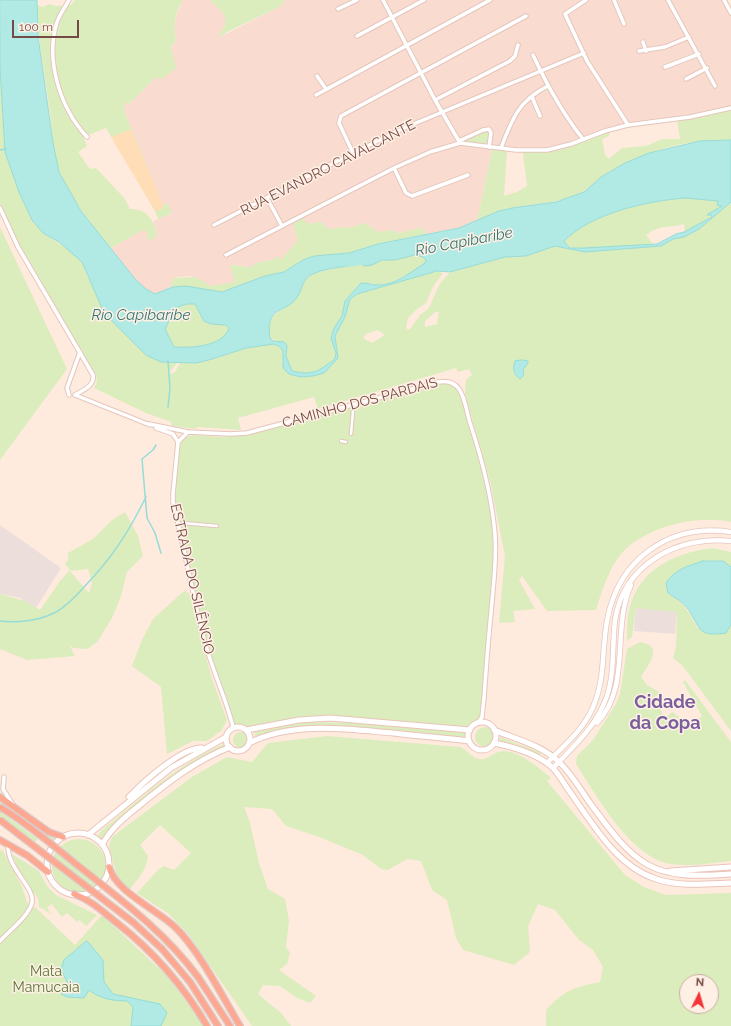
<!DOCTYPE html>
<html>
<head>
<meta charset="utf-8">
<style>
  body { margin:0 }
  #map { position:relative; width:731px; height:1026px; overflow:hidden; background:#ffeade; font-family:Raleway,sans-serif }
  canvas { display:block }
  .north { position:absolute; left:679px; top:974px; width:40px; height:40px; box-sizing:border-box; background:#fff0e6; border:1px solid #c8aea5; border-radius:50%; rotate:5deg; font-size:11px; font-weight:700; line-height:16px; text-align:center; color:#764a44 }
  .north::after { content:''; display:block; margin:auto; width:14px; height:18px; background:#f53638; clip-path:polygon(50% 0,100% 100%,50% 72%,0 100%) }
  .scale { position:absolute; left:12px; top:20px; width:67px; height:18px; box-sizing:border-box; border:2px solid #764a44; border-top:0; padding-left:5px; font-size:12px; line-height:14px; white-space:nowrap; color:#764a44; -webkit-text-stroke:3px #fff0e6; paint-order:stroke }
</style>
</head>
<body>
<div id="map">
<canvas width="731" height="1026"></canvas>
<div class="north">N</div>
<div class="scale">100 m</div>
</div>
<script>
const g = document.querySelector('canvas').getContext('2d');
g.lineJoin = 'round';
function fillPath(path, color) { g.fillStyle = color; g.fill(path, 'evenodd'); }
function strokePath(path, color, width, dash) { g.strokeStyle = color; g.lineWidth = width; g.lineCap = dash ? 'butt' : 'round'; g.setLineDash(dash || []); g.stroke(path); }
function label(font, color, halo, rows, align = 'center') {
  g.font = font + ' Raleway,sans-serif'; g.lineWidth = 3; g.setLineDash([]); g.textBaseline = 'middle'; g.strokeStyle = halo; g.fillStyle = color; for (const [text, x, y, turn = 0] of rows) {
    g.save(); g.translate(x, y); g.rotate((+turn || 0) * Math.PI / 180); g.textAlign = isNaN(turn) ? turn : align; if (halo) g.strokeText(text, 0, 0); g.fillText(text, 0, 0); g.restore();
  }
}
fillPath(new Path2D(`
  M183 0H210L225 15V25L218 38 279 7 285 0H727L731 7V110L693 119 620 129 557 151 532 152 492 150 477 221 459 228 426 234 424 230 420 228 399 233 391 230 378 232 365 223 349 228 346 227 332 229H329L321 222 308 224 295 233 299 240 281 260 263 261 252 267 230 265 236 279 234 283 210 286 190 276 177 277 169 288 163 293 155 294 146 289 136 280 111 248 143 230 147 232V236L157 234 153 221 171 214 168 203 163 205 124 111 125 101 129 104 155 78 176 40 174 28 177 13Z`), '#f9dccf');
fillPath(new Path2D(`
  M0 525 61 568 36 608 20 598 0 594Z
  M636 608 677 611 675 634 634 631Z`), '#ecdfdb');
fillPath(new Path2D(`
  M75 0H183C175 12 173 26 176 40L171 48 176 68 162 79 155 78 129 104 125 102 124 111 163 205 168 203 172 213 158 219 155 211 106 128 83 137 87 146 78 152 90 169 96 168 125 199 130 209C147 209 153 219 157 234L153 239 148 240 147 232 143 230 111 248C92 224 72 202 60 173 52 155 53 133 50 113 45 77 38 42 37 5L43 7 49 4 56 6 71 5Z
  M210 0H285L279 7 229 31 217 39 225 25V15Z
  M0 68 5 152 19 192 32 220 43 233 72 252 82 262 88 278 161 362 177 363 168 374 175 372 180 363C190 363 199 363 208 361 222 357 268 336 280 347 285 352 283 362 283 368 311 381 317 379 338 358L335 336 345 317 350 299 357 294 437 271 443 273 433 287 426 303 416 310 408 318 406 328 408 330 411 328 420 315 429 308 439 285 450 272 505 257 526 256 555 246 585 252 661 246 673 239 690 234 699 229 731 202V522C697 514 644 527 621 554 608 570 602 591 596 610L547 611 522 576 519 580 535 609 513 611 515 622 499 623 505 556 491 485 465 394 466 380 472 375 469 369 458 372 456 368 318 409 314 397 238 418 241 430 197 427 196 429 172 426 171 422 146 413 94 388 97 382 96 375 16 239 0 204ZM435 312H439L437 324 425 327V321ZM378 330 385 335 372 343 363 338 366 334ZM515 361 526 366 523 370 524 373 520 379 514 372Z
  M731 110V140C688 139 646 150 609 172 593 181 590 190 571 197 551 204 532 204 511 208 499 210 488 216 477 221L492 150 507 151 504 196 517 192 527 186 523 152 557 151 609 132V136L602 139 605 155 609 159 622 148 646 146 663 139H680L677 121Z
  M484 131 489 134 487 145 462 142Z
  M685 198 719 201 722 206 708 214 712 218 685 232 684 224C667 229 663 223 646 235L653 244C637 246 583 252 570 247 566 246 565 244 564 241 592 213 647 201 685 198Z
  M303 218 308 224 321 222 329 229 346 227 349 228 365 223 378 232 391 230 399 233 420 228 424 230 426 234 378 244 348 253 314 256 303 260 284 272 265 276 222 292 205 290 163 293 171 286 173 278 196 277 210 286 235 282 230 265 252 267 255 263 273 260 277 256 281 260 298 240 293 224Z
  M0 227 67 369 0 460Z
  M415 255 423 257 426 260 425 263 413 272 390 283 378 285 371 283 356 288 345 301 342 316 331 338 336 353 335 359C317 371 315 376 292 371L286 356 287 345 270 338 268 325 272 317 298 297 303 282 311 274 355 264 358 261 372 265C381 259 403 257 415 255Z
  M191 303 195 304 199 312 211 324 226 325 229 328C223 347 191 348 174 347L165 329 176 308Z
  M447 381 460 389 488 487 495 545 482 717 478 723 468 730 330 718 256 728 233 727 206 645 173 502 177 456 183 438 194 435 222 437 250 434Z
  M125 512 138 536 143 556 127 572 121 596 113 616 98 641 88 649 73 648 69 644 75 656 27 660 0 649V594L25 601 40 610 60 581 70 570 65 564 68 559V553L93 539 112 520ZM88 569 92 583 89 593 70 571Z
  M713 548 731 552V567L723 561 668 593C685 605 688 609 697 628L726 633 731 625V731L682 665 673 658 676 646 677 612 636 608 632 637 627 641C627 633 627 624 628 616 635 571 672 553 713 548Z
  M184 591 189 593 211 676 227 720 221 731 207 741H193L167 754 161 687 132 666 142 640 153 619Z
  M640 642C665 646 648 665 641 677L647 685 661 693 653 698 665 717 673 712 688 725 702 716 683 682 685 680 731 742V861C711 863 691 867 670 864 629 856 597 796 576 764L577 756 593 740 616 704 620 694 627 649Z
  M307 722 366 723 469 733 468 740 308 728 256 738 254 732Z
  M475 737a10 10 0 1 1 20 0a10 10 0 1 1-20 0Z
  M233 740a8 8 0 1 1 16 0a8 8 0 1 1-16 0Z
  M327 736 460 747C467 749 473 760 481 759 489 759 494 752 502 751 520 751 538 767 551 778L547 781 625 875 644 887 666 895 731 893V1026H546V1010C564 990 575 987 600 982L603 967 593 950 579 940 555 910 538 904 528 926 530 952 514 965 463 950 456 938 447 900 432 890 421 861 407 859 388 870 381 869 363 855 319 837 286 826 272 809 244 807 250 823 259 863 268 889 285 899 289 921 286 947 290 953 287 964 279 970 316 996 310 1003 297 998 280 986 263 985 258 994 281 1013 291 1026H252L188 934 169 914 137 893 158 870 164 866 174 870 191 853 160 825 140 845 148 856C146 871 139 878 130 889L119 879 116 873 109 846 112 837 192 777 227 757 252 762 268 743ZM687 982H711V1006H687Z
  M500 737 542 753 539 755 518 745 500 741Z
  M226 743 229 749 188 768 115 825 105 835 102 841 97 837 102 830C141 798 179 763 226 743Z
  M0 800 56 840 52 843 0 806Z
  M0 811 38 839 35 842 0 817Z
  M52 866a27 27 0 1 1 54 0a27 27 0 1 1-54 0Z
  M0 850 3 851 22 887 27 902 34 908 35 907 75 945 102 915 168 977 204 1026H0Z
  M12 854 39 871 47 886 56 895 97 915 86 926 79 920 77 922 67 913 62 917 52 904 47 907 51 914 39 907 38 898 23 882Z`), '#dbedbc');
fillPath(new Path2D(`
  M131 129 163 205 164 208 155 211 111 137Z`), '#ffdeb7');
const water = new Path2D(`
  M0 0H37L38 36 53 143 59 172 81 211 136 280 146 289 155 294 173 287 186 286 222 292 265 276 284 272 303 260 314 256 349 253 378 244 459 228 499 211 512 208 556 202 584 192 601 177 625 163 649 153 700 141 731 140V202L699 229 684 237 673 239 661 246 585 252 555 246 526 256 505 257 450 272 437 271 357 294 350 299 345 317 335 336 338 358 324 373 313 376 301 377 289 374 283 368V351L279 346 273 344 246 348 209 360 196 363 161 362 146 355 104 313 82 262 59 242 43 233 32 220 19 192 5 152 0 68ZM685 198 718 201 717 205 722 206 708 214 707 215H711L712 217 684 232 676 234 657 244 584 248H570L565 243 564 241C592 213 647 201 685 198ZM415 255 423 257 426 260 425 263C412 271 396 285 379 285 373 285 367 283 361 283L345 301 342 316 334 328 331 338 336 353 335 359C318 371 314 376 292 371L286 356 287 345 284 342 273 341 270 338C265 304 286 315 298 296 303 288 302 278 313 274 326 268 341 268 355 264L358 261H362L364 266 372 265 382 260H395ZM187 304H195L204 321 211 324 226 325 229 328C223 347 190 348 174 347L165 329 176 308Z
  M523 360 528 361V363L523 370 524 375 520 379C514 375 512 368 515 361Z
  M703 561H723L731 567V625L726 633C697 637 701 629 688 609 683 602 675 598 668 593L666 583C675 569 688 566 703 561Z
  M87 941 103 960 104 982 113 994 160 1004 167 1013 161 1026H131L133 1007 127 1001C114 1001 100 999 89 990L84 998 67 997 61 994 68 984 61 969 64 960Z`);
fillPath(water, '#b1e9e4');
strokePath(water, '#96dcd7', 1);
strokePath(new Path2D(`
  M0 150 6 149
  M168 361 170 388 168 407
  M156 445 153 450 142 459 147 518 155 533 161 553
  M0 621C17 623 38 621 54 613 65 608 76 596 84 587 112 558 128 533 146 497`), '#96dcd7', 1.5);
strokePath(new Path2D(`
  M347 263 373 259`), '#b1e9e4', 8);
const pedestrian = new Path2D(`
  M351 434 353 411
  M341 441 346 442
  M183 523 217 526`);
const minor = new Path2D(`
  M69 0C65 7 60 14 57 22 45 60 60 108 87 137
  M383 0 435 100 460 143
  M586 0 565 14 587 61 628 125
  M614 0 624 24
  M668 0 715 86
  M724 0 731 13
  M338 9 357 0
  M357 36 424 0
  M643 42 646 51
  M639 51 665 47 689 37
  M533 55C547 85 562 113 583 139
  M665 67 699 54
  M317 76 326 89
  M686 79 707 68
  M316 95 490 0
  M532 97 540 116
  M435 100 510 61 515 56 518 45
  M459 141 483 130 489 129 491 133 489 147
  M501 148C512 119 519 100 548 86
  M353 153 339 123 341 116 526 16
  M394 168 406 193 412 196 468 175
  M267 198 282 226
  M0 208 18 247 93 375C95 386 83 390 75 395
  M214 225 353 153 404 128 584 53
  M226 255 394 168 430 152 460 143 516 150H547L571 144 605 131 628 125 690 117 731 108
  M69 395 67 388 80 352
  M75 395 150 425
  M149 424 188 432 230 434 247 433 438 382C464 377 464 403 470 423 482 459 492 496 495 535 497 561 493 587 491 613 488 642 486 670 484 698L482 717 478 723
  M156 428 173 434 178 442
  M188 432 178 442 173 494V502C185 550 193 599 206 646 214 674 226 699 233 727
  M4 777 3 789 13 805
  M0 941C10 930 28 917 32 903 36 888 6 868 8 844`);
const tertiary = new Path2D(`
  M597 723C632 686 611 629 631 585
  M547 763C565 744 586 728 595 702 605 676 602 648 607 621 618 559 669 523 731 532
  M553 768C575 745 596 727 607 696 615 671 612 645 615 620 624 564 678 535 731 541`);
const secondary = new Path2D(`
  M468 736a14 14 0 1 1 28 0a14 14 0 1 1-28 0Z
  M226 739a12 12 0 1 1 24 0a12 12 0 1 1-24 0Z
  M246 730 299 720 330 718 470 730
  M494 730C515 739 542 745 559 762 572 774 580 789 590 803 637 867 650 880 731 874
  M249 743C293 721 346 729 393 733 419 736 444 738 469 741
  M494 743C514 747 536 753 552 767 559 774 564 784 570 792 593 824 616 866 656 879 680 887 706 884 731 883
  M129 797C143 782 182 747 202 748
  M47 864a31 31 0 1 1 62 0a31 31 0 1 1-62 0Z
  M88 835 171 768 226 737
  M102 845C111 828 125 817 140 805 168 782 195 761 230 747
  M670 871 731 867`);
const trunk = new Path2D(`
  M0 797 49 832 63 837
  M0 840 28 856 48 872
  M109 867C116 892 156 909 175 927 199 950 222 996 240 1026
  M74 894C91 900 103 912 117 923 154 952 183 985 207 1026
  M198 977 230 1026
  M190 982 218 1026`);
strokePath(pedestrian, '#e5c6bc', 4.5);
strokePath(minor, '#e5c6bc', 5.5);
strokePath(tertiary, '#e5c6bc', 6);
strokePath(secondary, '#ebc4b9', 7);
strokePath(trunk, '#d9cccb', 8);
strokePath(pedestrian, '#fff', 2.5);
strokePath(minor, '#fff', 3.5);
strokePath(tertiary, '#fff', 4.5);
strokePath(secondary, '#fff', 5);
strokePath(trunk, '#ffa891', 5.5);
const trunkBridge = new Path2D(`
  M0 807C27 823 51 844 76 864 120 899 164 931 198 977
  M0 820 134 923 162 949 190 982`);
strokePath(trunkBridge, '#d9cccb', 8, []);
strokePath(trunkBridge, '#ffa891', 5.5);
label('14px', '#764a44', '#fff0e6', [
  ["RUA EVANDRO CAVALCANTE",328,168,-27],
  ["CAMINHO DOS PARDAIS",360,403,-15],
  ["ESTRADA DO SILÊNCIO",192,579,77]
]);
label('14px', '#5a7838', '#fff0e6', [
  ["Mata",46,972],
  ["Mamucaia",46,988]
]);
label('italic 15px', '#347672', '#fff0e6', [
  ["Rio Capibaribe",464,242,-11],
  ["Rio Capibaribe",141,315]
]);
label('bold 18px', '#795f9b', '#fff0e6', [
  ["Cidade",665,703],
  ["da Copa",665,724]
]);
</script>
</body>
</html>
